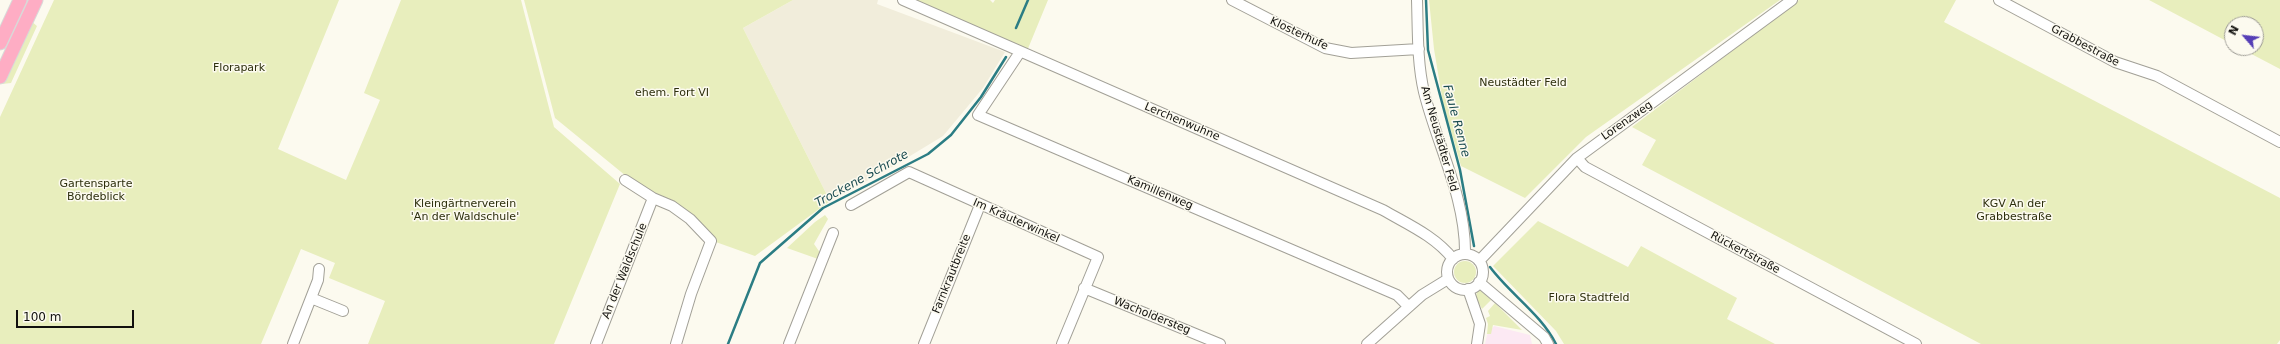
<!DOCTYPE html>
<html>
<head>
<meta charset="utf-8">
<style>
  body { margin:0 }
  #map { position:relative; width:2280px; height:344px; overflow:hidden; background:#fcfaef; font-family:"DejaVu Sans",sans-serif }
  canvas { display:block }
  .north { position:absolute; left:2224px; top:16px; width:40px; height:40px; box-sizing:border-box; background:#fcfaef; border:1px solid #9e9c95; border-radius:50%; rotate:298deg; font-size:11px; font-weight:700; line-height:16px; text-align:center; color:#11100d }
  .north::after { content:''; display:block; margin:auto; width:14px; height:18px; background:#553eb6; clip-path:polygon(50% 0,100% 100%,50% 72%,0 100%) }
  .scale { position:absolute; left:16px; top:310px; width:118px; height:18px; box-sizing:border-box; border:2px solid #11100d; border-top:0; padding-left:5px; font-size:12px; line-height:14px; white-space:nowrap; color:#11100d; -webkit-text-stroke:3px #fcfaef; paint-order:stroke }
</style>
</head>
<body>
<div id="map">
<canvas width="2280" height="344"></canvas>
<div class="north">N</div>
<div class="scale">100 m</div>
</div>
<script>
const g = document.querySelector('canvas').getContext('2d');
g.lineJoin = 'round';
function fillPath(path, color) { g.fillStyle = color; g.fill(path, 'evenodd'); }
function strokePath(path, color, width, dash) { g.strokeStyle = color; g.lineWidth = width; g.lineCap = dash ? 'butt' : 'round'; g.setLineDash(dash || []); g.stroke(path); }
function label(font, color, halo, rows, align = 'center') {
  g.font = font + ' "DejaVu Sans",sans-serif'; g.lineWidth = 3; g.setLineDash([]); g.textBaseline = 'middle'; g.strokeStyle = halo; g.fillStyle = color; for (const [text, x, y, turn = 0] of rows) {
    g.save(); g.translate(x, y); g.rotate((+turn || 0) * Math.PI / 180); g.textAlign = isNaN(turn) ? turn : align; if (halo) g.strokeText(text, 0, 0); g.fillText(text, 0, 0); g.restore();
  }
}
fillPath(new Path2D(`
  M793 0H878L877 4 1005 52 983 88 943 136 887 170 830 201 743 28Z`), '#f1eddb');
fillPath(new Path2D(`
  M1494 326 1530 335 1532 344H1485L1487 335Z`), '#fce9f3');
fillPath(new Path2D(`
  M54 0H339L278 149 346 180 380 100 364 93 401 0H521L554 127 620 184 554 344H368L385 301 329 278 335 263 301 249 261 344H0V117Z
  M524 0H793L743 28 830 201 755 256 713 241 626 176 555 118Z
  M910 0H990L993 3 995 0H1048L1027 51Z
  M1429 0H1780L1586 137 1525 198 1461 166 1443 103 1434 49Z
  M1799 0H1956L1944 22 2280 198V340L2277 344H1981L1642 165 1656 140 1632 127Z
  M2149 0H2280V69L2240 48H2256V24H2232V44Z
  M31 21 37 26 11 83 2 84Z
  M825 215 828 219 814 244 821 254 818 259 787 248 815 222Z
  M1538 221 1628 267 1641 246 1737 298 1727 319 1775 344H1564L1556 331 1493 266Z
  M1454 272a11 11 0 1 1 22 0a11 11 0 1 1-22 0Z
  M1477 291H1481L1491 300 1482 309 1476 298Z
  M1495 303 1522 330 1493 325 1491 334H1487L1488 324 1486 318 1490 316 1488 311Z`), '#e8eebd');
strokePath(new Path2D(`
  M1426 0 1428 50 1460 170 1474 246
  M1016 28 1028 0
  M1490 267C1510 294 1541 314 1556 344
  M728 344 760 263 823 208 928 154 951 135 981 97 1006 57`), '#2b7d84', 2.5);
const minor = new Path2D(`
  M903 0 1383 210C1407 224 1435 236 1453 259
  M1232 0 1325 48 1351 53 1419 49
  M1417 0C1418 30 1417 62 1424 92 1437 145 1466 198 1465 254
  M1999 0 2115 62 2157 76 2280 142
  M1020 52 978 115 1397 295 1408 306
  M1577 158 1585 167 1916 344
  M625 180 653 198 672 206 690 219 711 241 691 294 676 344
  M851 205 909 172 1098 257 1062 344
  M1447 272a18 18 0 1 1 36 0a18 18 0 1 1-36 0Z
  M1479 261 1577 158 1792 0
  M1479 282 1544 337 1548 344
  M1084 288 1220 344
  M1468 289 1480 324 1477 344
  M311 298 343 311
  M293 344 318 280 319 269
  M596 344 653 198
  M789 344 833 233
  M924 344 980 205
  M1367 344 1422 295 1448 279`);
const major = new Path2D(`
  M0 43 20 0
  M0 77 36 0`);
strokePath(minor, '#a2a097', 12);
strokePath(major, '#d9d9d8', 15);
strokePath(minor, '#fff', 10);
strokePath(major, '#feadc4', 13);
label('11px', '#11100d', '#fcfaef', [
  ["Klosterhufe",1299,34,25],
  ["Grabbestraße",2085,46,28],
  ["Lorenzweg",1627,121,-35],
  ["Lerchenwuhne",1182,122,23],
  ["Am Neustädter Feld",1439,139,74],
  ["Kamillenweg",1160,193,23],
  ["Im Kräuterwinkel",1016,221,24],
  ["Rückertstraße",1745,253,28],
  ["An der Waldschule",625,271,-68],
  ["Farnkrautbreite",952,274,-68],
  ["Wacholdersteg",1152,316,22]
]);
label('11px', '#2d2f0d', '#fcfaef', [
  ["Florapark",239,68],
  ["Neustädter Feld",1523,83],
  ["ehem. Fort VI",672,93],
  ["Gartensparte",96,184],
  ["Bördeblick",96,197],
  ["Kleingärtnerverein",465,204],
  ["'An der Waldschule'",465,217],
  ["KGV An der",2014,204],
  ["Grabbestraße",2014,217],
  ["Flora Stadtfeld",1589,298]
]);
label('italic 12px', '#1a4c51', '#fcfaef', [
  ["Faule Renne",1456,121,75],
  ["Trockene Schrote",862,179,-29]
]);
</script>
</body>
</html>
